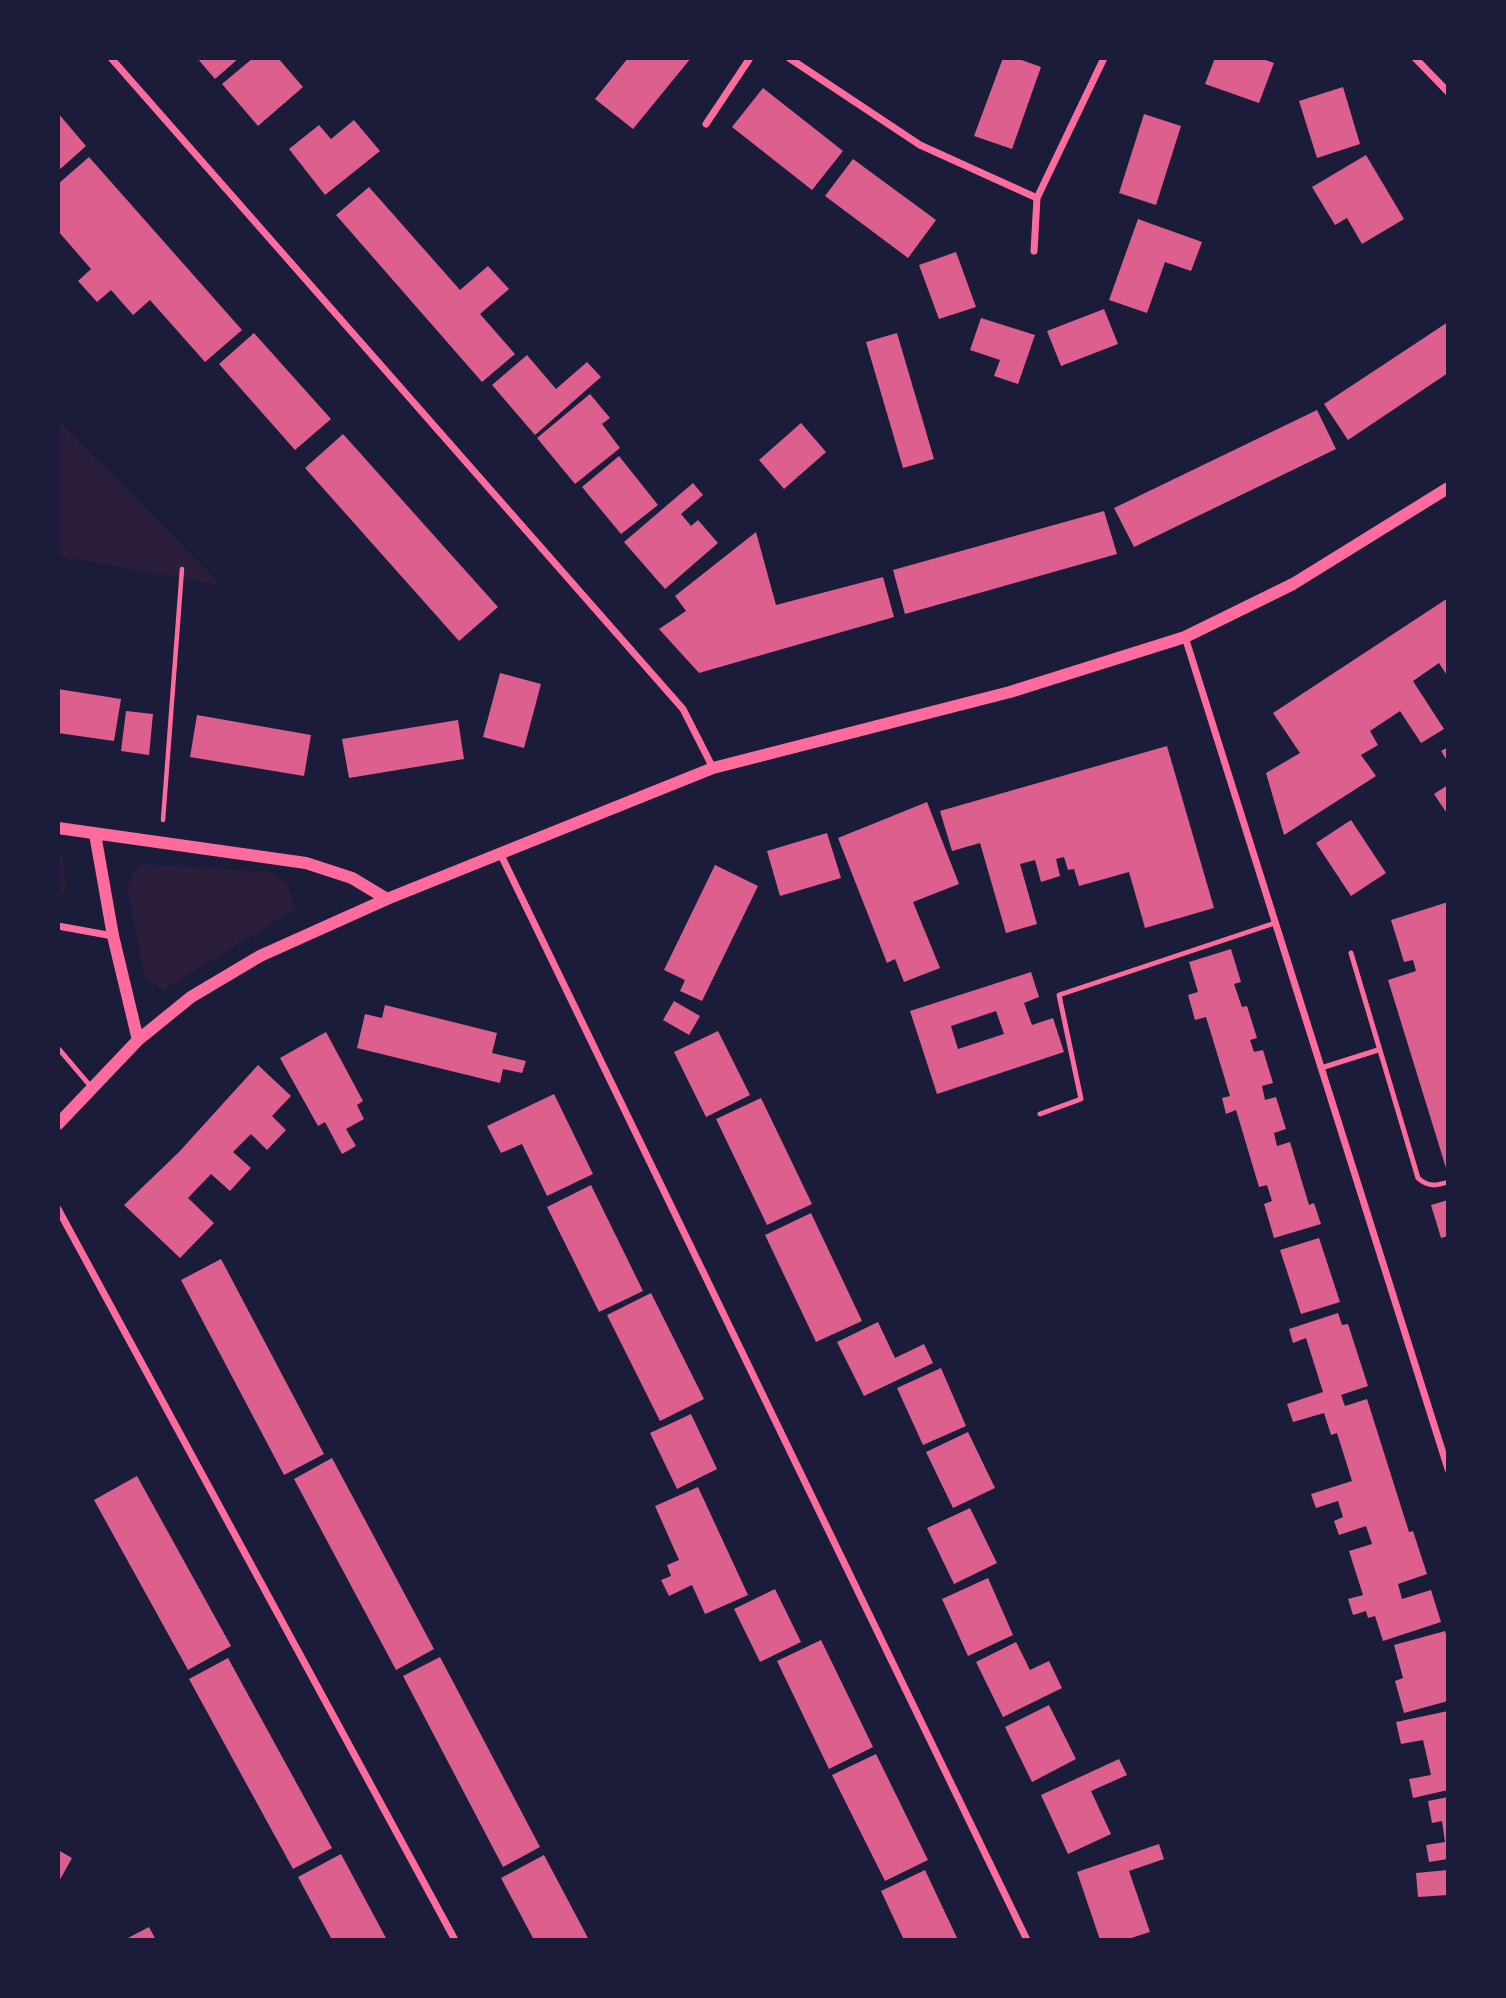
<!DOCTYPE html>
<html>
<head>
<meta charset="utf-8">
<style>
  body { margin:0 }
  #map { position:relative; width:1506px; height:1998px; overflow:hidden; background:#1b1b3a; font-family:"DM Sans",sans-serif }
  canvas { display:block }
  .frame { position:absolute; inset:0; border:60px solid #1b1b3a; pointer-events:none }
</style>
</head>
<body>
<div id="map">
<canvas width="1506" height="1998"></canvas>
<div class="frame"></div>
</div>
<script>
const g = document.querySelector('canvas').getContext('2d');
g.lineJoin = 'round';
function fillPath(path, color) { g.fillStyle = color; g.fill(path, 'evenodd'); }
function strokePath(path, color, width, dash) { g.strokeStyle = color; g.lineWidth = width; g.lineCap = dash ? 'butt' : 'round'; g.setLineDash(dash || []); g.stroke(path); }
fillPath(new Path2D(`
  M58 420 221 585 58 556Z
  M58 854 63 855 66 887 58 899Z
  M139 864 268 872 287 883 295 909 163 990 145 977 127 888Z`), '#2a1e3b');
fillPath(new Path2D(`
  M197 58H239L215 79Z
  M253 58H278L303 87 258 126 222 84Z
  M628 58H691L633 129 595 99Z
  M1003 58H1016L1041 67 1012 149 974 136Z
  M1215 58H1260L1274 63 1259 103 1205 84Z
  M1343 87 1360 144 1317 158 1299 101Z
  M763 88 843 151 812 190 732 127Z
  M58 113 86 146 58 171Z
  M1144 114 1181 126 1156 205 1119 193Z
  M354 120 380 151 325 195 289 149 319 125 331 139Z
  M1366 155 1404 219 1362 244 1347 218 1335 225 1312 187Z
  M89 157 242 330 205 362 150 300 133 315 111 290 97 302 78 281 91 269 58 231V184Z
  M853 159 936 220 908 258 825 196Z
  M369 187 460 290 488 266 509 289 480 314 515 354 482 382 336 215Z
  M1138 219 1202 242 1191 271 1165 262 1147 313 1109 300Z
  M956 252 976 307 939 319 919 265Z
  M1104 309 1118 344 1061 366 1047 331Z
  M981 318 1035 335 1018 384 994 376 1000 360 970 350Z
  M1448 322V373L1348 440 1324 404Z
  M254 333 331 419 295 450 219 364Z
  M897 333 934 459 903 468 866 342Z
  M527 355 556 389 587 362 601 377 535 435 492 385Z
  M590 394 610 418 602 424 620 448 575 484 537 438Z
  M1317 410 1336 449 1134 547 1114 508Z
  M801 423 826 452 784 489 759 460Z
  M343 434 498 607 459 641 305 468Z
  M619 456 658 505 621 534 582 487Z
  M693 483 703 495 681 514 691 526 698 520 718 543 665 589 624 542Z
  M1104 511 1117 554 905 614 893 570Z
  M756 532 776 605 883 577 894 617 699 673 659 629 686 611 675 596Z
  M1448 598V677L1439 663 1413 681 1444 729 1421 743 1400 711 1370 731 1378 745 1361 755 1376 776 1284 835 1266 773 1300 753 1273 713Z
  M500 673 541 684 524 748 483 737Z
  M58 689 121 699 114 741 58 733Z
  M126 711 153 714 149 755 121 751Z
  M197 715 311 735 304 776 190 757Z
  M458 720 464 759 349 778 342 739Z
  M1167 746 1214 908 1145 928 1129 872 1079 886 1074 869 1068 870 1064 857 1056 859 1060 876 1041 882 1035 860 1020 864 1037 924 1006 933 980 843 952 851 940 811Z
  M1448 747V762L1441 751Z
  M1448 785V815L1434 794Z
  M927 802 959 884 913 902 940 968 904 982 895 959 887 963 838 838Z
  M1351 820 1386 873 1351 896 1316 843Z
  M827 833 841 878 780 896 767 851Z
  M715 865 758 886 702 1001 680 991 685 980 664 970Z
  M1448 902V1168H1446L1388 980 1416 971 1413 960 1404 962 1391 920Z
  M1231 949 1241 982 1234 984 1242 1007 1247 1006 1257 1038 1250 1040 1254 1052 1263 1050 1273 1083 1262 1086 1265 1100 1276 1097 1286 1129 1274 1133 1277 1146 1290 1142 1309 1205 1314 1203 1321 1224 1274 1238 1264 1204 1272 1201 1267 1185 1259 1187 1236 1110 1226 1114 1222 1098 1230 1096 1206 1017 1195 1020 1188 995 1198 992 1189 962Z
  M1031 972 1039 997 1024 1003 1032 1025 1053 1018 1064 1052 937 1094 910 1011ZM996 1011 1004 1034 958 1049 951 1026Z
  M674 1001 700 1016 689 1035 663 1020Z
  M385 1005 497 1033 492 1053 526 1061 522 1073 503 1069 500 1083 357 1048 365 1014 382 1018Z
  M718 1031 750 1095 706 1117 674 1052Z
  M326 1032 363 1101 357 1105 364 1119 346 1129 356 1146 342 1154 325 1122 318 1126 280 1058Z
  M258 1065 291 1096 272 1116 286 1130 267 1150 251 1134 233 1152 251 1168 230 1191 211 1174 188 1198 214 1223 180 1258 124 1205 179 1152Z
  M554 1094 593 1174 547 1196 522 1144 501 1153 487 1126Z
  M761 1098 812 1204 767 1225 716 1119Z
  M591 1185 643 1291 599 1312 547 1207Z
  M1448 1200V1236L1441 1238 1431 1205Z
  M811 1213 862 1321 816 1342 765 1235Z
  M1319 1238 1340 1302 1301 1314 1280 1250Z
  M221 1259 324 1454 284 1475 181 1280Z
  M651 1293 704 1399 660 1421 607 1315Z
  M1338 1313 1342 1325 1348 1324 1368 1386 1341 1395 1345 1406 1367 1399 1409 1532 1413 1531 1427 1574 1398 1584 1402 1599 1431 1590 1441 1622 1383 1641 1375 1616 1368 1618 1366 1611 1353 1615 1348 1599 1363 1595 1349 1551 1372 1544 1366 1526 1339 1535 1334 1521 1343 1517 1338 1501 1316 1508 1311 1494 1352 1481 1337 1433 1331 1435 1324 1413 1293 1422 1287 1404 1323 1392 1306 1338 1293 1343 1289 1329Z
  M878 1322 895 1358 924 1344 933 1363 864 1396 837 1342Z
  M941 1368 966 1426 923 1445 897 1388Z
  M691 1414 717 1469 677 1489 650 1433Z
  M968 1432 995 1488 953 1508 926 1452Z
  M332 1458 434 1649 396 1670 294 1479Z
  M137 1476 231 1646 188 1670 94 1500Z
  M698 1487 748 1595 705 1614 692 1585 669 1596 661 1580 671 1576 667 1565 679 1560 655 1506Z
  M970 1508 997 1563 954 1584 927 1528Z
  M988 1578 1013 1635 968 1656 942 1599Z
  M775 1589 801 1642 760 1662 734 1609Z
  M1445 1631 1448 1642V1701L1404 1713 1395 1681 1403 1678 1394 1645Z
  M821 1640 873 1747 829 1769 777 1661Z
  M1016 1642 1030 1670 1049 1661 1062 1688 1003 1717 976 1662Z
  M440 1657 540 1847 503 1867 403 1676Z
  M228 1658 332 1848 293 1869 189 1679Z
  M1049 1705 1076 1759 1032 1782 1005 1727Z
  M1448 1711V1790L1413 1798 1409 1779 1431 1775 1423 1740 1401 1744 1396 1722Z
  M876 1754 928 1860 885 1881 832 1775Z
  M1119 1759 1127 1775 1091 1791 1111 1834 1068 1854 1041 1795Z
  M1448 1797V1859L1429 1862 1426 1845 1445 1842 1442 1821 1432 1823 1428 1801Z
  M1159 1844 1164 1859 1129 1871 1150 1932 1125 1940H1100L1077 1872Z
  M58 1850 72 1858 58 1883Z
  M341 1854 387 1940H332L298 1877Z
  M544 1855 589 1940H534L501 1878Z
  M925 1870 958 1940H904L881 1891Z
  M1448 1870V1895L1418 1897 1416 1873Z
  M149 1927 156 1940H124Z`), '#dd5f8e');
strokePath(new Path2D(`
  M163 820 182 569`), '#ff6b9d', 4.5);
strokePath(new Path2D(`
  M1351 953 1418 1178C1428 1187 1436 1186 1448 1182
  M58 1048 92 1088
  M1321 1068 1378 1050
  M1040 1114 1081 1099 1059 995 1275 923`), '#ff6b9d', 5);
strokePath(new Path2D(`
  M111 58 683 709 713 768
  M789 58 920 145 1037 198
  M1415 58 1448 92
  M706 124 750 58
  M1034 251 1037 198 1104 58
  M1185 637 1448 1469
  M500 853 1027 1940
  M58 926 113 936
  M58 1209 455 1940`), '#ff6b9d', 7);
strokePath(new Path2D(`
  M58 828 306 863 352 878 387 899
  M95 834 113 936 138 1040
  M58 1124 138 1040 191 997 260 956 387 899 713 768 1010 692 1185 637 1293 584 1448 488`), '#ff6b9d', 12);
</script>
</body>
</html>
